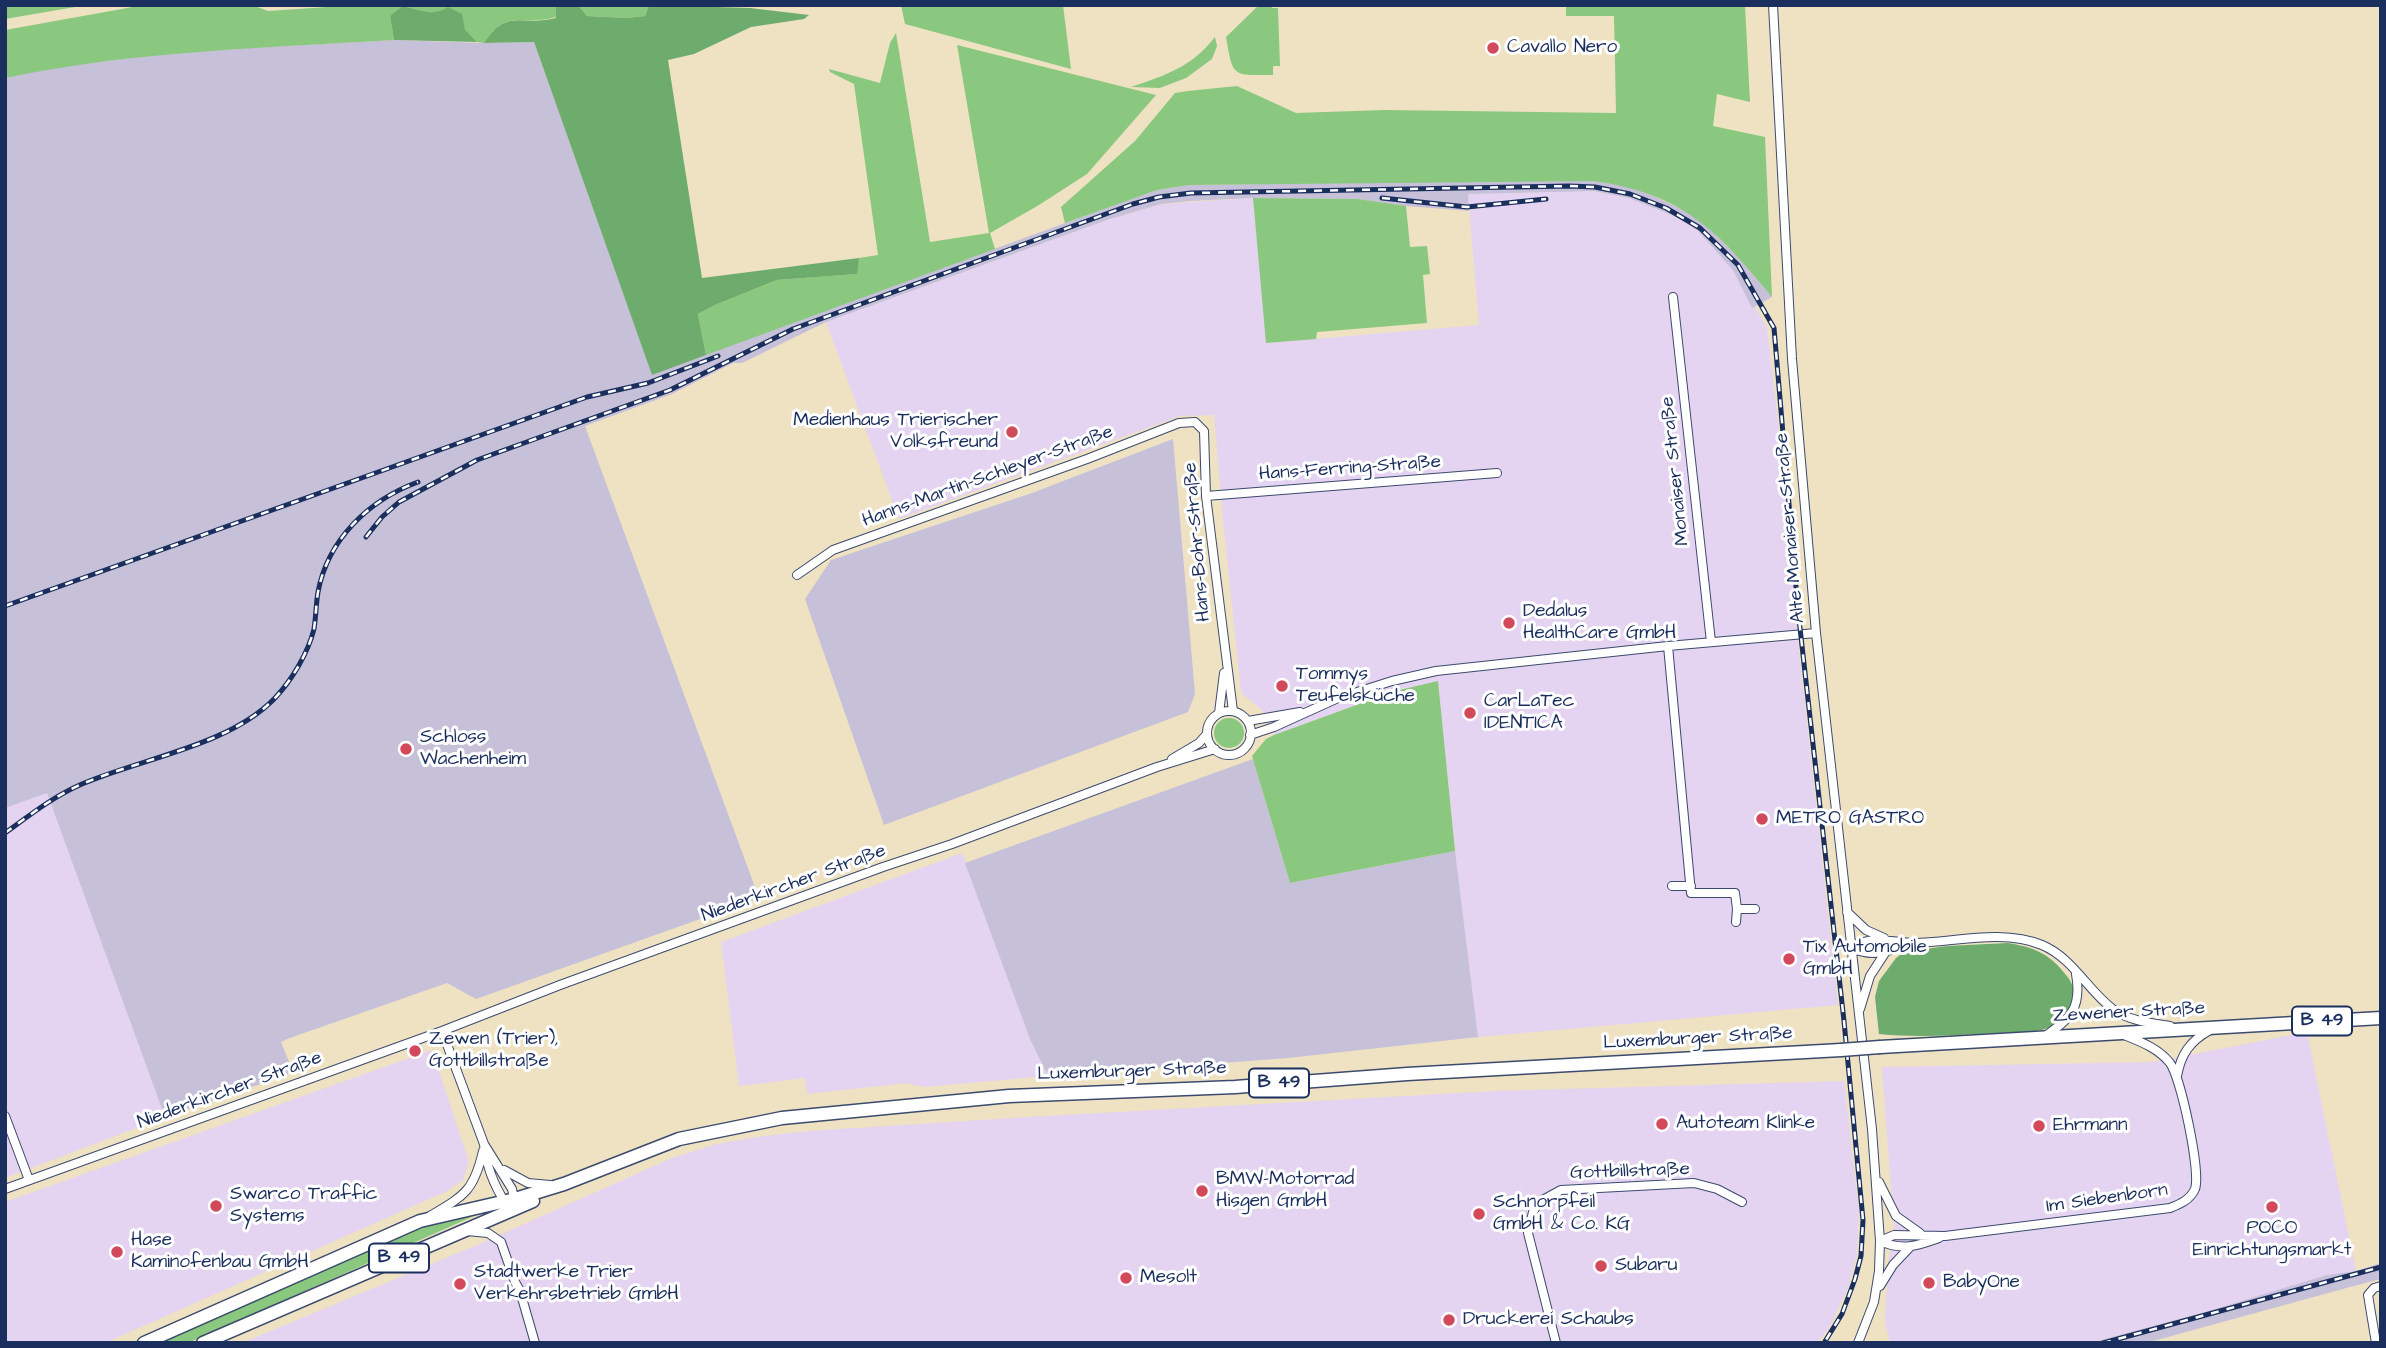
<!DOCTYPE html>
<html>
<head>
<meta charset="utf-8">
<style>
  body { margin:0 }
  #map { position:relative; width:2386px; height:1348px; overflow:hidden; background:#eee2c3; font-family:"Architects Daughter",sans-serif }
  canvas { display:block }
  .frame { position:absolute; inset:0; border:7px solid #1b2f5e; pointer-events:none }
</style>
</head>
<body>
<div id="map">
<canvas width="2386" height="1348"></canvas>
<div class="frame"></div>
</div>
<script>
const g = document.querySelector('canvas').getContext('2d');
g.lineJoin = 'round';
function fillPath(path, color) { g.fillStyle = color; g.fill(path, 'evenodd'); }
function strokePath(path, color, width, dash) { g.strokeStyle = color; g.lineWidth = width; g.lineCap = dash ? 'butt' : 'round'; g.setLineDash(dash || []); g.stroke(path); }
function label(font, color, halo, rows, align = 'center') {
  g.font = font + ' "Architects Daughter",sans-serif'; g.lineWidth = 6; g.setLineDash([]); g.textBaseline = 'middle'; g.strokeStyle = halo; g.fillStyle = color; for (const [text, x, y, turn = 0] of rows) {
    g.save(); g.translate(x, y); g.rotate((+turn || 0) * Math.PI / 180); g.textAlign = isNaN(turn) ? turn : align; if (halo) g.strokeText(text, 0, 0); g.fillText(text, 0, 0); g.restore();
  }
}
fillPath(new Path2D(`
  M1570 191H1593L1629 198 1679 218 1698 231 1731 264 1767 328 1785 481 1798 642 1838 1005 1478 1037 1455 851 1438 681 1395 691 1274 735 1262 710 1242 694 1240 683 1223 519 1214 415 1180 416 899 519 826 322 1107 220 1161 204 1253 198 1267 343 1479 325 1468 194Z
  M47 792 165 1117 5 1178V808Z
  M962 853 1030 1039 1048 1076 923 1087 907 1083 807 1094 805 1078 739 1086 721 942Z
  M2307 1032 2356 1271 2090 1343H1890L1885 1322 1888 1264 1894 1227 1882 1067 2153 1062Z
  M432 1050 469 1162 463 1180 447 1191 105 1343H5V1202Z
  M1844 1081 1859 1212 1857 1255 1848 1288 1829 1328 1817 1343H242L477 1245 672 1158 717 1144 757 1137 808 1131 1028 1117 1495 1091Z`), '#e4d3f1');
fillPath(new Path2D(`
  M394 40 484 43 534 42 652 374 1131 199 1157 190 1189 185 1570 180 1593 181 1634 187 1684 210 1704 223 1742 261 1772 297 1752 308 1733 270 1698 231 1679 218 1629 198 1593 191 1468 194 1469 211 1406 206 1358 199 1253 198 1190 201 1161 204 1107 220 826 322 742 363H733L672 394 585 426 759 898 476 999 447 983 287 1039 281 1042 291 1067 287 1075 165 1117 47 793 5 808V78L46 69 175 52Z
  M1173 439 1195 694 1188 712 884 825 805 599 831 560 1032 493Z
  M1253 759 1290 883 1455 851 1478 1037 1288 1058 1048 1076 1030 1039 965 863Z
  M2381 1263V1279L2350 1287 2146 1343H2090L2205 1312 2327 1275 2356 1271Z`), '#c6c0d9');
fillPath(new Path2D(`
  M5 5H87L5 19Z
  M144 5H252L268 11 357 5H556V17C522 27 507 7 484 43L477 42 442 12H419L412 9 390 16 394 40C264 48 133 51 5 78V30Z
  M578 5H649L645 16 626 18 587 16Z
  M901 5H1063L1071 69 905 24Z
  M1259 5H1272V8H1278L1280 66H1273V75C1232 75 1233 78 1226 37Z
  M1566 5H1745L1750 102 1717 94 1713 126 1765 137 1772 297C1717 230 1682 193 1593 181L1189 185 1157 190 1065 223 1061 207 1135 141 1175 93 1188 91 1237 86 1296 113 1384 110 1616 113 1614 16H1566Z
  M896 33 930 242 989 233 957 45 1156 95 1087 174 1039 205 990 233 995 249 706 355 698 314 715 305 777 280 856 274 859 258 878 255 854 84 830 72 829 69 880 83 890 43Z
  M1215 37 1217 46 1212 59 1186 78 1160 88 1131 87C1166 75 1192 67 1215 37Z
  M1253 198 1358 199 1406 206 1410 247 1427 246 1430 274 1423 275 1427 323 1317 332 1316 339 1266 343Z
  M1438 681 1455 851 1290 883 1252 756 1266 739 1274 735 1395 691Z
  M1214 733a15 15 0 1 1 30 0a15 15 0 1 1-30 0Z
  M483 1212 188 1343H160L435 1221Z`), '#89c87e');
fillPath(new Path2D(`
  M556 5H578L587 16 626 18 645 16 649 5 750 8 809 15 804 19 751 27 694 54 668 60 702 278 859 258 857 274 777 280 715 305 698 314 706 355 652 375 534 42 484 43C507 7 522 27 556 18Z
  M403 6C418 10 434 17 448 7L462 14 465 30 477 42 394 40 390 16Z
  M2008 943C2034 947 2050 954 2066 975 2074 984 2076 994 2071 1005 2068 1013 2063 1021 2055 1025 2038 1034 2016 1032 1997 1033 1957 1035 1919 1038 1879 1034L1875 997 1879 981 1896 958 1904 952 1947 946Z`), '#6eac6d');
const street = new Path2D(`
  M1773 5 1792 359 1816 633 1872 1129 1880 1241 1879 1271 1874 1302 1858 1343
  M1673 297 1711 642
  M1206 496 1497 473
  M797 575 833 550 1087 459 1179 423 1195 422 1204 431 1206 496 1233 711
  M1668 646 1691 893H1735L1737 909H1755
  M1207 733a22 22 0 1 1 44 0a22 22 0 1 1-44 0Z
  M1219 713 1224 673
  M1248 721 1300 712
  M1250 735 1274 727 1338 698 1392 681 1436 671 1668 646 1816 633
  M1172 759 1199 743 1207 734
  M1672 886H1691
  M1847 912 1866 930 1884 938
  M1736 922 1737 909
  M1852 948C1870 934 1893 943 1914 943 1956 942 2002 929 2042 945 2073 958 2088 991 2114 1010 2130 1021 2151 1023 2170 1026
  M1852 948C1872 958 1889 951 1909 944
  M1860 1009 1870 976 1885 953
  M442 1031 484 1144C486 1165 495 1187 506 1204
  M2044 1037C2071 1018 2082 1008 2076 974
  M2177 1076C2181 1054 2190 1041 2210 1030
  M5 1116 29 1180
  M484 1144 512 1189 515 1203
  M504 1170 528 1183 550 1185
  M1879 1182 1896 1216 1920 1233
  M5 1189 442 1031 560 985 883 867 952 844 1157 767 1215 749
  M430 1216C464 1196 474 1191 483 1151
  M467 1231 488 1233 501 1242 515 1282 520 1291 535 1343
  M1880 1241 1894 1235 1945 1236 2170 1208C2180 1204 2190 1200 2195 1189 2201 1172 2181 1078 2170 1063 2158 1048 2141 1042 2124 1035
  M1880 1241C1902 1251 1917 1246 1939 1238
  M1880 1286 1893 1265 1910 1247
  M1556 1343 1528 1233 1533 1212 1539 1202 1561 1190 1694 1183 1717 1189 1742 1202
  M2376 1343 2368 1295 2374 1288 2381 1286`);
const primary = new Path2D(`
  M1880 1047 2381 1018
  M144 1343 420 1221 515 1199 564 1184 679 1139 782 1118 1009 1096 1235 1087 1407 1074 1841 1050
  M203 1343 533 1201`);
strokePath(street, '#3b4a6d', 10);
strokePath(primary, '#3b4a6d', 15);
strokePath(street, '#fff', 8);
strokePath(primary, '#fff', 12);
const rail = new Path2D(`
  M1382 198 1467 207 1546 199
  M366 537 382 517 399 502 477 460 670 390 793 329 1133 204 1159 197 1191 193 1569 186 1595 187 1630 194 1666 208 1700 228 1738 265 1774 328 1798 610 1844 1021 1863 1220 1861 1256 1855 1279 1842 1314 1824 1343
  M5 606 587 397 648 383 718 356
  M5 833C30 815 54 796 82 784 142 758 229 746 275 698 292 680 308 653 314 629 316 616 316 604 318 592 328 539 369 500 418 482
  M2103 1343 2381 1267`);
strokePath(rail, '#1b2f5e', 5);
strokePath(rail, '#fff', 2.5, [8]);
const primaryBridge = new Path2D(`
  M1841 1050 1880 1047`);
strokePath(primaryBridge, '#3b4a6d', 15, []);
strokePath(primaryBridge, '#fff', 12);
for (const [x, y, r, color] of [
  [1493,48,7,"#d1495b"],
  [1012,432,7,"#d1495b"],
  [1509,623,7,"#d1495b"],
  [1282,686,7,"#d1495b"],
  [1470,713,7,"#d1495b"],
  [406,749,7,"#d1495b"],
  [1762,819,7,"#d1495b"],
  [1789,959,7,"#d1495b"],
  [415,1051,7,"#d1495b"],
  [1662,1124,7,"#d1495b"],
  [2039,1126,7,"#d1495b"],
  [1202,1191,7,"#d1495b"],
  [216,1206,7,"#d1495b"],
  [2272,1207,7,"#d1495b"],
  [1479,1214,7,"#d1495b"],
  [117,1252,7,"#d1495b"],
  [1601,1266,7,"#d1495b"],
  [1126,1278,7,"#d1495b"],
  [1929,1283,7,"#d1495b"],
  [460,1284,7,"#d1495b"],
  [1449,1320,7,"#d1495b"]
]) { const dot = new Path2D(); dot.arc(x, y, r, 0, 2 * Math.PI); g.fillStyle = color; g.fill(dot); strokePath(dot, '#fff', 2.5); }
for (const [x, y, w] of [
  [2322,1021,60],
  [1279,1083,60],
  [399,1258,60]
]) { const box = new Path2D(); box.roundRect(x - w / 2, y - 14.5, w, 29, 5); g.fillStyle = '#fff'; g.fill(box); strokePath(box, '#1b2f5e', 2); }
label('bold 18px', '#1b2f5e', null, [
  ["B 49",2322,1021],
  ["B 49",1279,1083],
  ["B 49",399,1258]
]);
label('19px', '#1b2f5e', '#fff', [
  ["Cavallo Nero",1507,48],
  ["Medienhaus Trierischer",998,421,"right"],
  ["Volksfreund",998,443,"right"],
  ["Dedalus",1523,612],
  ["HealthCare GmbH",1523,634],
  ["Tommys",1296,675],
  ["Teufelsküche",1296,697],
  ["CarLaTec",1484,702],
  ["IDENTICA",1484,724],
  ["Schloss",420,738],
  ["Wachenheim",420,760],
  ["METRO GASTRO",1776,819],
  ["Tix Automobile",1803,948],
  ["GmbH",1803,970],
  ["Zewen (Trier),",429,1040],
  ["Gottbillstraße",429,1062],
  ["Autoteam Klinke",1676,1124],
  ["Ehrmann",2053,1126],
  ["BMW-Motorrad",1216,1180],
  ["Hisgen GmbH",1216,1202],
  ["Swarco Traffic",230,1195],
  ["Systems",230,1217],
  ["Schnorpfeil",1493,1203],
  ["GmbH & Co. KG",1493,1225],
  ["POCO",2272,1229,"center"],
  ["Einrichtungsmarkt",2272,1251,"center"],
  ["Hase",131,1241],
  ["Kaminofenbau GmbH",131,1263],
  ["Subaru",1615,1266],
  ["Stadtwerke Trier",474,1273],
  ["Verkehrsbetrieb GmbH",474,1295],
  ["Mesolt",1140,1278],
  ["BabyOne",1943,1283],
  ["Druckerei Schaubs",1463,1320]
], 'left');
label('19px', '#1b2f5e', '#fff', [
  ["Hans-Ferring-Straße",1350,469,-4],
  ["Monaiser Straße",1676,471,-96],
  ["Hanns-Martin-Schleyer-Straße",988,477,-20],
  ["Alte Monaiser Straße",1791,528,-95],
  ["Hans-Bohr-Straße",1198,542,-95],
  ["Niederkircher Straße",794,884,-20],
  ["Zewener Straße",2129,1013,-3],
  ["Luxemburger Straße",1698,1039,-3],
  ["Luxemburger Straße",1132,1072,-2],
  ["Niederkircher Straße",230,1091,-20],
  ["Gottbillstraße",1630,1172,-2],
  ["Im Siebenborn",2107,1199,-8]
]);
</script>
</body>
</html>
